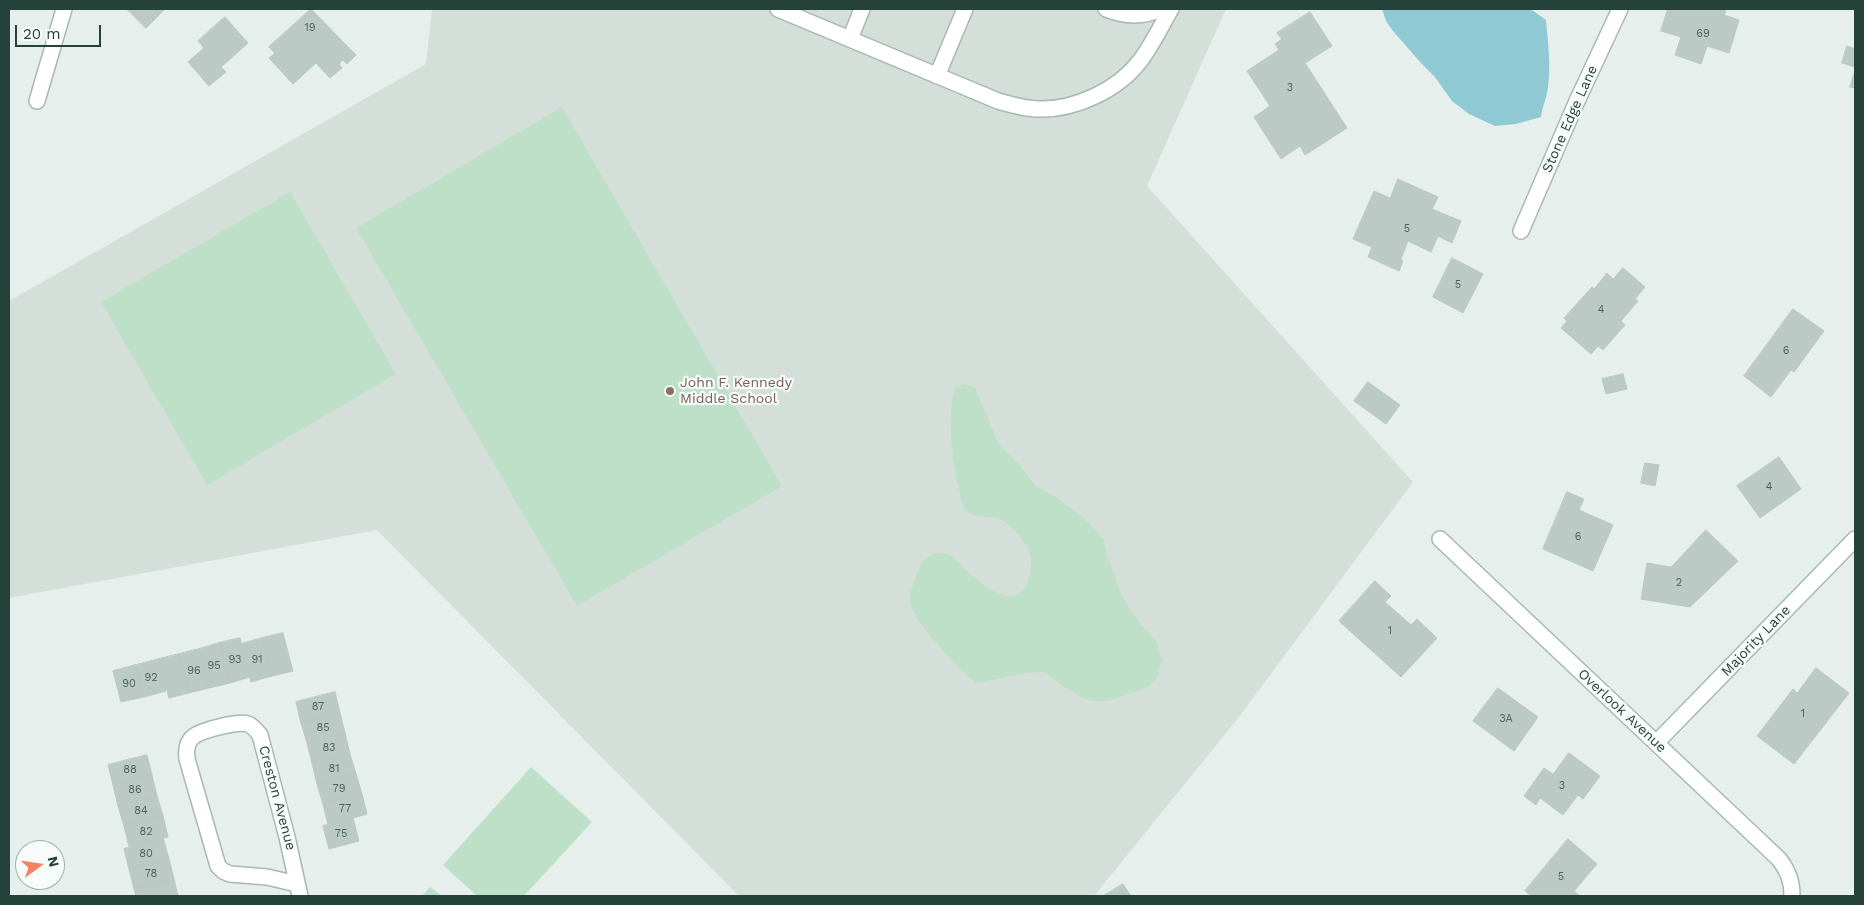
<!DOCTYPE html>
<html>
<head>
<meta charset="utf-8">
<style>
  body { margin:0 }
  #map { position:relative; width:1864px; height:905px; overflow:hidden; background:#e6efeb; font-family:"Work Sans",sans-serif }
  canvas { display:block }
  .frame { position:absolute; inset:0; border:10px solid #24423a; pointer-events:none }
  .north { position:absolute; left:15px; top:840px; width:50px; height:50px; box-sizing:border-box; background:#f7fbf9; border:1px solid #a3b1ad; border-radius:50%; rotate:76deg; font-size:14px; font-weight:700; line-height:20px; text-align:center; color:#24423a }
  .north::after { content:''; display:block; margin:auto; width:18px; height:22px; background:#f4845f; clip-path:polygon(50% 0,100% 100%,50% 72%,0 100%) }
  .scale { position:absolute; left:15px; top:25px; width:86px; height:22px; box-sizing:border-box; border:2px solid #24423a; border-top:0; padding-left:6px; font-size:15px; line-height:18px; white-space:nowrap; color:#24423a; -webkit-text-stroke:4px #f7fbf9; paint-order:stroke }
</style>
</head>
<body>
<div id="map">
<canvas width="1864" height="905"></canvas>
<div class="frame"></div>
<div class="north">N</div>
<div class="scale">20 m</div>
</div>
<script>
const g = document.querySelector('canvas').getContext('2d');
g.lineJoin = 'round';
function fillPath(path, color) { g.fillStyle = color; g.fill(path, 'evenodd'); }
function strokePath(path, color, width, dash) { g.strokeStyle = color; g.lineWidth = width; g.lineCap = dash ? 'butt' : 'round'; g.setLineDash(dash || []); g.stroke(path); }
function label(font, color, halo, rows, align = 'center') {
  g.font = font + ' "Work Sans",sans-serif'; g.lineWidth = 4.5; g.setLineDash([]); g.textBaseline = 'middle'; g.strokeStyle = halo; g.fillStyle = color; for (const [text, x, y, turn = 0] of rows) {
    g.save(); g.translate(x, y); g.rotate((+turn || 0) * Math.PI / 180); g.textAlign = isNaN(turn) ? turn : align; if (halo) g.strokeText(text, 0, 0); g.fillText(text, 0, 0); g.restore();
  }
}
fillPath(new Path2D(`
  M432 9H1226L1147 186 1413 482 1239 717 1094 896H739L377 530 9 598V301L426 64Z`), '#d4dfda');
fillPath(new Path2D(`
  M562 107 782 486 577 606 356 228Z
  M290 192 396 374 207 485 101 302Z
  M963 384 975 387 999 445 1016 461 1035 485 1059 499 1088 522 1104 540 1107 554 1119 588 1127 605 1142 626 1156 641 1162 661 1156 679 1148 687 1108 701H1093L1082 698 1061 685 1046 673 1038 672 1012 675 985 682H975C960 671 913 620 910 603 908 593 913 586 916 577 918 571 919 565 924 560 933 552 942 551 952 556 965 569 989 594 1008 596 1028 599 1033 569 1030 554 1027 544 1018 533 1010 526 998 514 987 519 974 515 971 514 967 511 964 509 954 475 945 421 955 388Z
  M531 767 592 822 524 896H477L443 865Z
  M430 887 442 896H422Z`), '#bfe0c8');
fillPath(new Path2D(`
  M1382 9 1532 10 1546 20C1548 42 1551 65 1548 87 1547 97 1542 107 1541 117L1516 124 1495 126 1469 114 1452 101 1435 77 1421 63 1393 31 1386 21Z`), '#8ec9d4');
const building = new Path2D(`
  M127 9H165L146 28Z
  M311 9 356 55 347 64 343 60 339 64 342 68 330 78 316 63 293 84 269 58 275 53 269 47Z
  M1668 9H1719L1726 11 1724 15 1739 20 1729 53 1707 46 1701 64 1675 55 1681 37 1661 31Z
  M1310 12 1332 46 1305 63 1347 128 1305 155 1300 146 1281 159 1254 117 1270 106 1247 71 1279 50 1275 44 1282 39 1277 33Z
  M225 17 248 43 221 67 226 72 209 86 188 62 204 48 198 41Z
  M1847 46 1855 49V67L1842 63Z
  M1855 71V88L1850 87Z
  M1398 179 1438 197 1432 209 1461 221 1452 243 1438 236 1431 252 1408 241 1401 259 1403 261 1399 271 1368 257 1372 247 1353 239 1374 191 1390 198Z
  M1452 258 1483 274 1463 313 1433 297Z
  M1623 268 1645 287 1635 299 1638 301 1621 321 1625 325 1603 350 1598 346 1591 354 1561 328 1567 321 1564 318 1592 287 1594 289 1607 273 1613 279Z
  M1793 309 1824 331 1794 372 1791 370 1771 397 1744 376Z
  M1623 374 1627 389 1606 394 1602 379Z
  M1368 382 1400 405 1386 424 1354 401Z
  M1779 457 1801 489 1760 518 1737 486Z
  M1645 463 1659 465 1655 486 1641 483Z
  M1567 492 1584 499 1579 510 1613 525 1593 571 1543 549Z
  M1706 530 1738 561 1690 607 1641 599 1647 563 1671 567Z
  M1375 581 1391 596 1385 602 1411 625 1417 619 1437 638 1401 677 1339 621Z
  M283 633 293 671 272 676 262 638Z
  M240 638 250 677 230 683 219 643Z
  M262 638 272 676 251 682 241 644Z
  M219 643 230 683 209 688 199 649Z
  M199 649 209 688 189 693 179 654Z
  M179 654 189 693 169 698 159 659Z
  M159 659 166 691 144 697 136 665Z
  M136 665 144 697 121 702 113 671Z
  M1816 668 1849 693 1794 764 1757 736 1793 689 1797 693Z
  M1498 688 1538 717 1514 751 1473 721Z
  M335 692 340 713 301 723 296 702Z
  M340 713 345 733 307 743 301 723Z
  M345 733 350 754 312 763 307 743Z
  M1569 753 1600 776 1583 799 1578 795 1563 815 1540 798 1536 805 1524 796 1544 768 1553 774Z
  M350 754 356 774 317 784 312 763Z
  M147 755 152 775 113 785 108 765Z
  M356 774 362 794 323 804 317 784Z
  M152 775 157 796 118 806 113 785Z
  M362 794 367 814 328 825 323 804Z
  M157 796 163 816 124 826 118 806Z
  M163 816 168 837 129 847 124 826Z
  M353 818 359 841 329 849 323 826Z
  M163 838 169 859 129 869 124 849Z
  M1568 839 1597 864 1574 891 1580 896H1532L1525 891Z
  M169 859 174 879 134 889 129 869Z
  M174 879 178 896H136L134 889Z
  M1123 884 1131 896H1103Z`);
fillPath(building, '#bbcac4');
strokePath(building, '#b8c9c2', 1);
const service = new Path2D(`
  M778 9 998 101C1012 105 1025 109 1039 109 1075 110 1118 90 1140 61 1152 45 1161 26 1171 9
  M1106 9C1124 16 1142 18 1160 9
  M850 39 862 9
  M937 76 965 9`);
const minor = new Path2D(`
  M37 101 64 9
  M1521 231 1577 101 1620 9
  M1440 539 1779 859C1788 871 1792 881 1792 896
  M1656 743 1855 539
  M297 884 267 877 230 874 223 871 218 866 187 759C186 751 187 742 193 737 201 730 238 721 248 724 253 726 256 730 260 735L287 837 300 896`);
strokePath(service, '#a8b8b2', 18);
strokePath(minor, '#a8b8b2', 18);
strokePath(service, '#fff', 15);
strokePath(minor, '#fff', 15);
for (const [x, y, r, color] of [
  [670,391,5,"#8d6e63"]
]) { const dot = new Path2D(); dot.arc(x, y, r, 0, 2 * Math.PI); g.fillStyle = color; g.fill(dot); strokePath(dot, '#f7fbf9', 2); }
label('11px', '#4a645c', null, [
  ["19",310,28],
  ["69",1703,34],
  ["3",1290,88],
  ["5",1407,229],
  ["5",1458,285],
  ["4",1601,310],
  ["6",1786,351],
  ["4",1769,487],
  ["6",1578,537],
  ["2",1679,583],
  ["1",1390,631],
  ["93",235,660],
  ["91",257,660],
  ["95",214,666],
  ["96",194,671],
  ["92",151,678],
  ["90",129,684],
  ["87",318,707],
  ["1",1803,714],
  ["3A",1506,719],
  ["85",323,728],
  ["83",329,748],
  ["81",334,769],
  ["88",130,770],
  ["3",1562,786],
  ["79",339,789],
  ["86",135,790],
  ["77",345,809],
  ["84",141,811],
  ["82",146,832],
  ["75",341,834],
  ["80",146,854],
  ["78",151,874],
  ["5",1561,877]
]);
label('14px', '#24423a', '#f7fbf9', [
  ["Stone Edge Lane",1570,119,-66],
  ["Majority Lane",1756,641,-46],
  ["Overlook Avenue",1622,711,43],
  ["Creston Avenue",277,798,75]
]);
label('14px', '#785e54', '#f7fbf9', [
  ["John F. Kennedy",680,383],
  ["Middle School",680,399]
], 'left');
</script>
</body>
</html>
